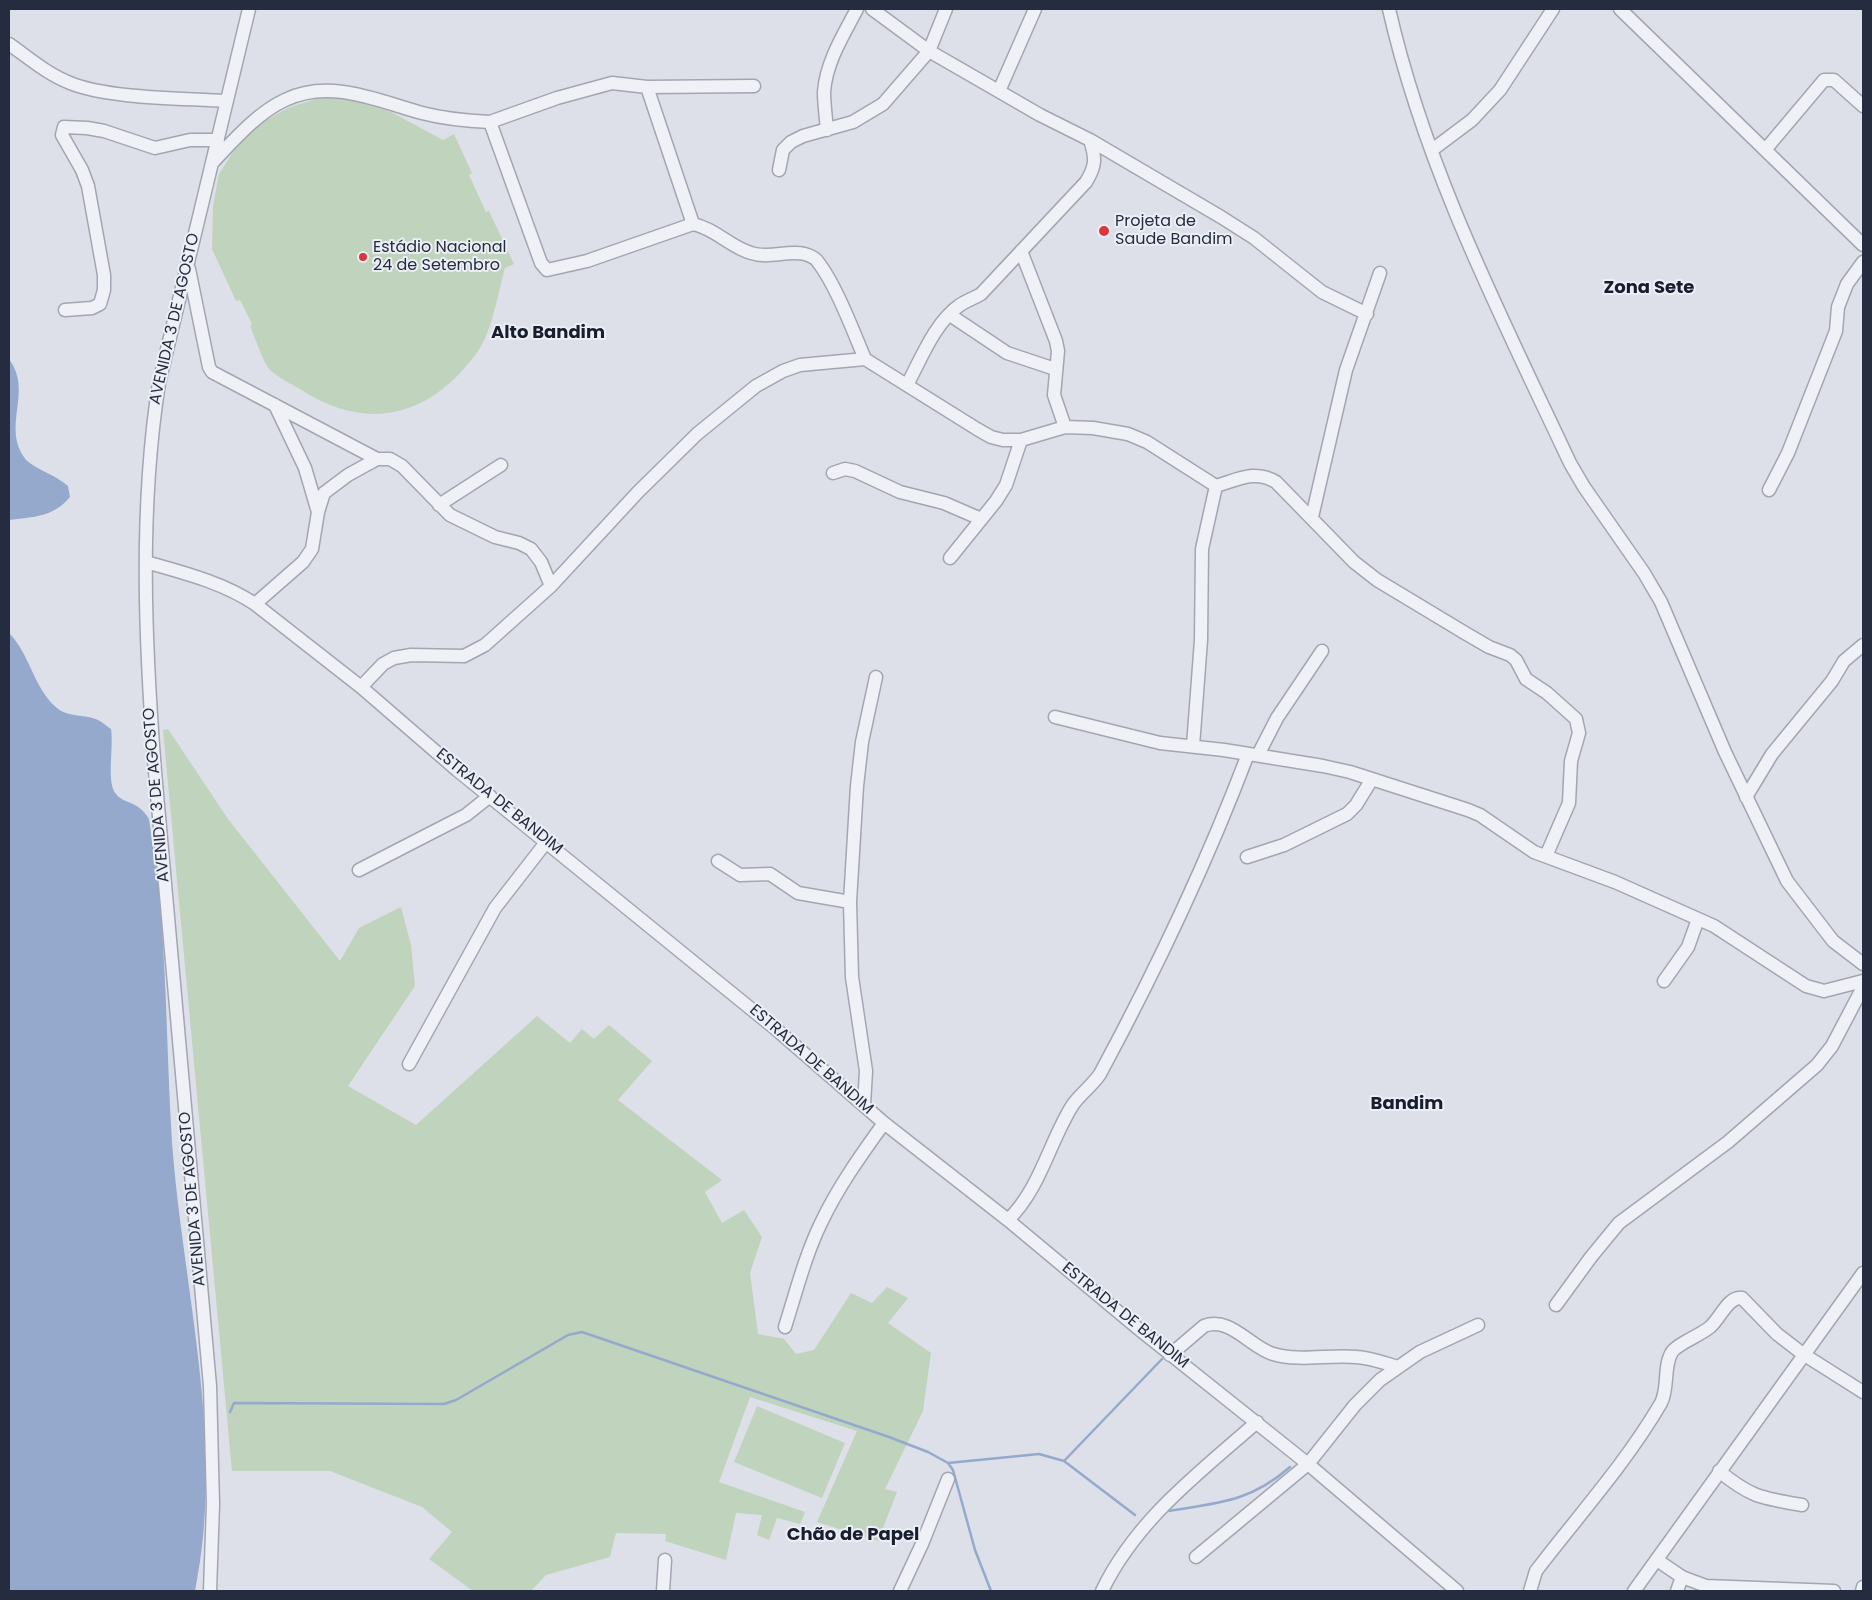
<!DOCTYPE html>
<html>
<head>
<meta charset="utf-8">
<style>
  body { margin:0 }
  #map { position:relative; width:1872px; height:1600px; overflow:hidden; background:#dde0e8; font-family:Poppins,sans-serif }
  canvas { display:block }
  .frame { position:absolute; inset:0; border:10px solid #252c40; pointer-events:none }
</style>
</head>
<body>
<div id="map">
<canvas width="1872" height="1600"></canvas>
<div class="frame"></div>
</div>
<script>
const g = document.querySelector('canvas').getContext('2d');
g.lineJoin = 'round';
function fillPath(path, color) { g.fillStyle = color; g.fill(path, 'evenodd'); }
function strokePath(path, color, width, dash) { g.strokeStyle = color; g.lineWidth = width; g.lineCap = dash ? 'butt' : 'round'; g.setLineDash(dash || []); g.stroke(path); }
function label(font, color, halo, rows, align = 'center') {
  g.font = font + ' Poppins,sans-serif'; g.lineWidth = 4; g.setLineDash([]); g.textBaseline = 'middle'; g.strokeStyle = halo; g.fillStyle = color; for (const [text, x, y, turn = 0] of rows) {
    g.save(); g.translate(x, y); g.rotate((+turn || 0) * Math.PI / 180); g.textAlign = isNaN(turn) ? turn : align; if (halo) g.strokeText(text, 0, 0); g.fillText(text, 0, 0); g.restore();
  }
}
fillPath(new Path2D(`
  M323 97 358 99 393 113 443 140 454 134 472 173 469 175 486 212 489 211 514 264 505 268C499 290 491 334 478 351 432 416 368 434 300 389 291 384 279 378 271 371 263 363 255 337 250 326L252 324 240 300 236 301 212 249 213 206 219 174 235 149 261 123 290 107Z
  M168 729 228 819 340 961 359 928 401 907 411 945 415 986 348 1086 416 1125 537 1016 570 1043 582 1029 594 1039 609 1025 652 1061 618 1100 722 1180 705 1192 722 1223 744 1210 762 1237 750 1273 758 1334 784 1339 796 1354 814 1350 851 1293 872 1303 887 1287 908 1298 888 1323 931 1353 923 1411 885 1489 897 1492 878 1541 817 1522 857 1431 750 1397 719 1482 805 1512 800 1524 777 1518 769 1540 757 1535 762 1515 736 1513 726 1560 665 1541 666 1534 616 1533 610 1557 546 1575 531 1591H473L429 1559 452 1532 422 1507 330 1471H232L163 730Z
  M757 1406 845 1443 822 1498 734 1462Z`), '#c0d3bd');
fillPath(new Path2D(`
  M9 359C34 392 0 427 26 460 37 470 56 475 68 486L70 497C54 517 33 517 9 520Z
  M9 633C30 654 34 689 57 708 69 718 86 714 98 720 103 722 107 727 111 729 114 747 106 783 116 794 125 805 138 800 149 819 153 848 158 876 160 904 167 983 167 1063 172 1142 183 1291 226 1442 195 1591H9Z`), '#95a9cc');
strokePath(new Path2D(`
  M230 1412 234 1403 444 1404 456 1400 568 1335 582 1332 889 1437 928 1452 948 1463 1039 1454 1064 1461 1135 1515
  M1064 1461 1162 1359
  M948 1463 953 1470 975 1550 991 1591
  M1168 1511C1218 1503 1250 1502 1290 1467`), '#95a9cc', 2.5);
const minor = new Path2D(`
  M872 9 929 51 1040 115 1090 140 1221 217 1254 238 1322 292 1367 314
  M1389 9C1425 168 1501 316 1570 463L1584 487 1644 573 1661 602 1725 752 1787 881 1833 941 1863 964
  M1620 9 1863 245
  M9 44C29 58 47 74 70 83 110 99 182 98 226 101
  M647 87 693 224
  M999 91 1035 9
  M490 122 557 98 612 83 647 87 754 86
  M827 130C826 118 824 104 824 92 826 62 844 34 857 9
  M1432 150 1472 120 1500 90 1553 9
  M1765 150 1824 80H1834L1863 106
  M213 162C234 140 257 113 285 100 330 78 378 101 422 113 445 119 467 121 490 122L541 263 547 270 587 261 693 224C716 229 730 247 751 253 769 259 787 250 805 254 810 256 815 257 818 262 836 285 853 331 865 359
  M779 170 783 150 791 142 803 136 853 122 883 104 929 51 946 9
  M1021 251 1056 341 1058 351 1054 395 1065 427
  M189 269 209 367 212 372 377 459
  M65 310 92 308 100 304 104 290V275L88 186 82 170 62 135 64 127 87 128 104 131 155 148 190 140H218
  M950 315 1007 353 1055 369
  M907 385C921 359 935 322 960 305 966 301 974 298 981 294L1086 182C1096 166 1096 158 1090 140
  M275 405 305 468 318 512
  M833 473 845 469 855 471 900 492 944 503 981 519
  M1769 490 1788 453 1836 331 1838 307 1847 284 1863 262
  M439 505 501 465
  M1312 517 1346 370 1380 273
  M950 558 996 501 1006 485 1021 440
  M146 562C184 573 222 582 255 604L361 687 457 770 777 1030 884 1123 1008 1220 1140 1330 1308 1464 1457 1591
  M255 604 303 562 312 549 318 512 324 493 348 475 377 459H390L402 466 450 515 495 537 519 543 531 549 541 562 551 586
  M361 687 383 664 394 658 411 655 464 656 485 645 551 586 638 492 697 434 756 386 783 371 800 365 865 359 977 429 991 437 1003 440H1021L1065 427 1093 428 1128 434 1147 442 1216 486C1237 480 1255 469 1276 482L1354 562 1377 580 1465 633 1489 647 1510 655 1516 660 1526 679 1547 693 1576 719 1579 733 1571 761 1569 803 1546 856
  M1055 717 1160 743 1224 750 1323 766 1350 772 1468 810 1480 815 1534 852 1615 882 1714 926 1806 986 1824 991 1863 981
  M1193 746 1201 640 1202 549 1216 486
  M1258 755 1277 718 1322 651
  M1746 797 1772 754 1832 681 1844 661 1863 645
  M1247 857 1284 845 1347 814 1356 805 1372 779
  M718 861 740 875 770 874 798 893 850 902
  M359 870 466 815 490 796
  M1664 981 1688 947 1698 919
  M409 1064 495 908 547 841
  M864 1105 866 1071 852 977 850 902 857 786 862 742 876 677
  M1008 1220C1040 1189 1049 1143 1072 1106 1079 1095 1091 1087 1100 1074 1156 970 1206 865 1248 754
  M1556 1305 1591 1257 1619 1223 1728 1142 1817 1065 1832 1046 1863 987
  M785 1327C796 1292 805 1256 821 1223 838 1187 861 1155 884 1123
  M1170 1355 1204 1326C1230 1316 1250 1347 1273 1354 1300 1362 1329 1354 1357 1357 1371 1358 1384 1363 1398 1367
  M1719 1471C1752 1498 1762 1498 1802 1505
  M1196 1557 1308 1464 1355 1405 1380 1380 1420 1352 1478 1325
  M1657 1560 1682 1577 1706 1586 1834 1591
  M210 1591 213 1504 210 1386 155 772C145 643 139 510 159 383L249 9
  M663 1591 665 1560
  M900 1591 922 1544 948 1479
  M1102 1591C1136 1520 1199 1473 1257 1422
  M1530 1591 1536 1571C1578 1516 1626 1463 1661 1403 1669 1388 1663 1366 1672 1352 1677 1344 1701 1335 1710 1327 1720 1319 1728 1296 1742 1298L1777 1334 1803 1354 1863 1392
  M1634 1591 1863 1273
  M1677 1591 1682 1577
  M1862 1591 1863 1587`);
strokePath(minor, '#a2a6b2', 15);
strokePath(minor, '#f0f1f6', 12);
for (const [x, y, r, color] of [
  [1104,231,6,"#d9373c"],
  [363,257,5,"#d9373c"]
]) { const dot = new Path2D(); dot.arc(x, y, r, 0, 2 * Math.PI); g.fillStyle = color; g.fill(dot); strokePath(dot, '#eceff6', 2); }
label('16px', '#252c40', '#eceff6', [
  ["Projeta de",1115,222],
  ["Saude Bandim",1115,240],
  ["Estádio Nacional",373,248],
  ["24 de Setembro",373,266]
], 'left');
label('16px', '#252c40', '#eceff6', [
  ["AVENIDA 3 DE AGOSTO",175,319,-77],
  ["AVENIDA 3 DE AGOSTO",157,795,-95],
  ["ESTRADA DE BANDIM",499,802,39],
  ["ESTRADA DE BANDIM",811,1060,41],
  ["AVENIDA 3 DE AGOSTO",193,1199,-95],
  ["ESTRADA DE BANDIM",1125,1316,39]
]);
label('bold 18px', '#181d30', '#eceff6', [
  ["Zona Sete",1649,288],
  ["Alto Bandim",548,333],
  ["Bandim",1407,1104],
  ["Chão de Papel",853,1535]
]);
</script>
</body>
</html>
